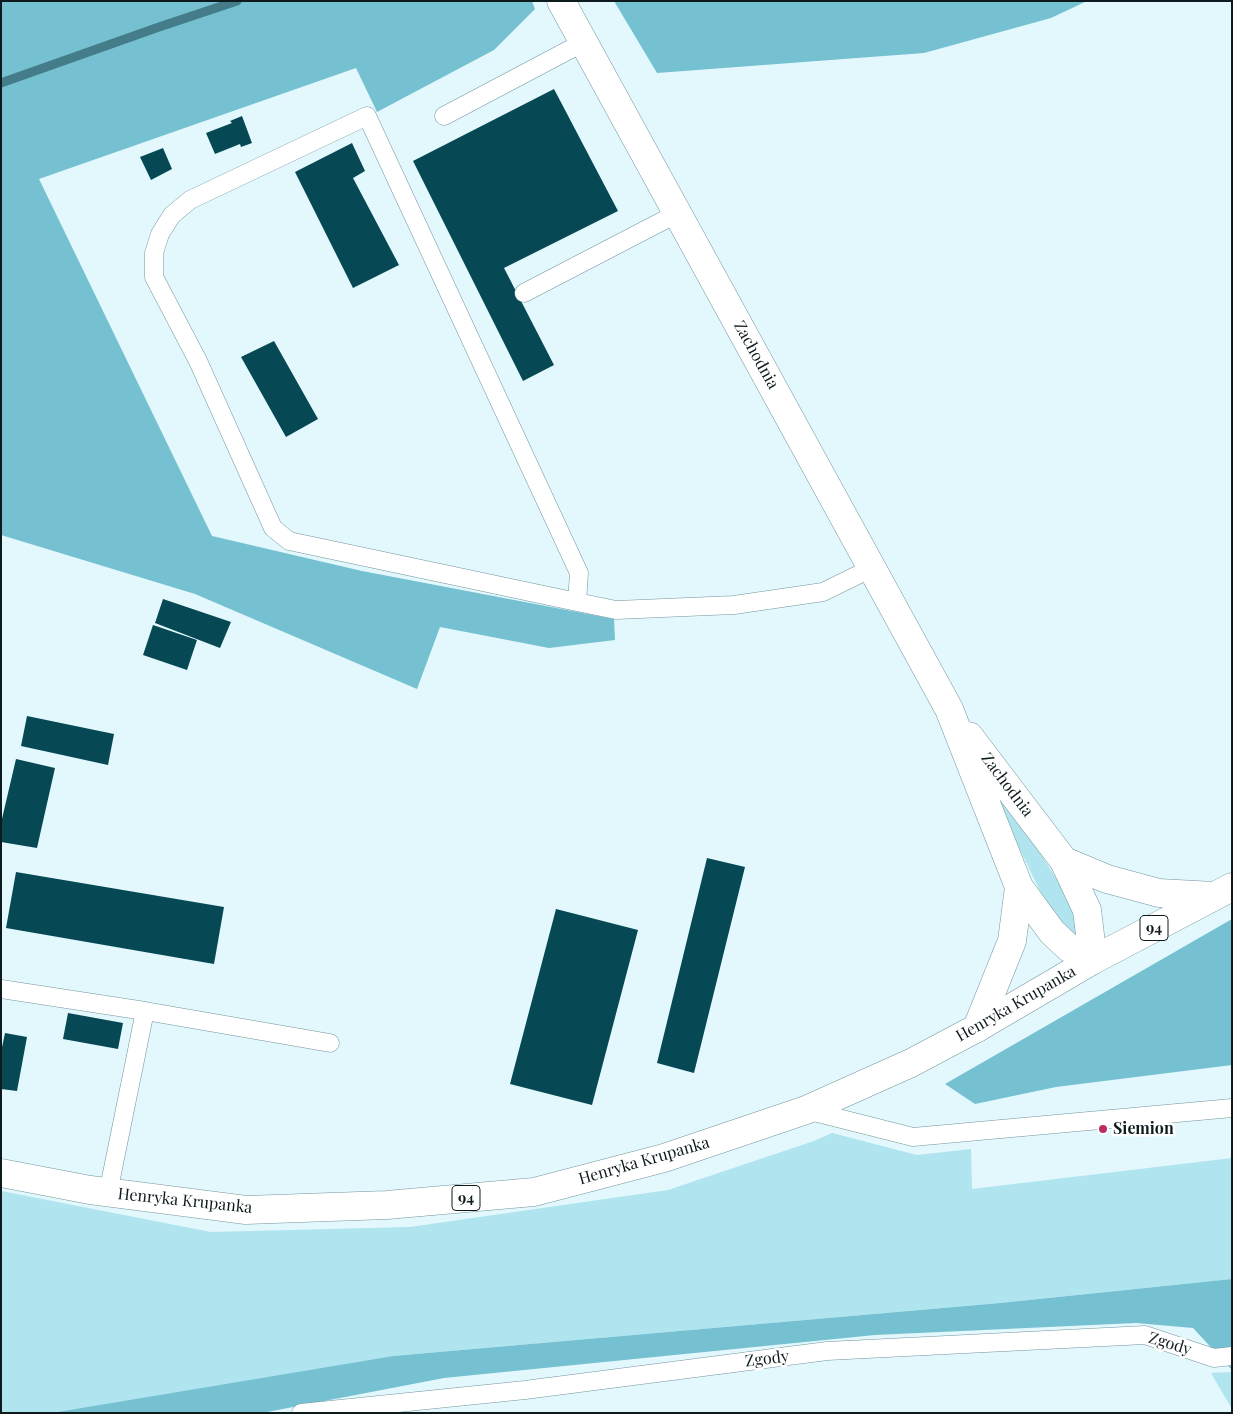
<!DOCTYPE html>
<html>
<head>
<meta charset="utf-8">
<style>
  body { margin:0 }
  #map { position:relative; width:1233px; height:1414px; overflow:hidden; background:#e2f8fd; font-family:"Playfair Display",serif }
  canvas { display:block }
  .frame { position:absolute; inset:0; border:2px solid #0d1b1e; pointer-events:none }
</style>
</head>
<body>
<div id="map">
<canvas width="1233" height="1414"></canvas>
<div class="frame"></div>
</div>
<script>
const g = document.querySelector('canvas').getContext('2d');
g.lineJoin = 'round';
function fillPath(path, color) { g.fillStyle = color; g.fill(path, 'evenodd'); }
function strokePath(path, color, width, dash) { g.strokeStyle = color; g.lineWidth = width; g.lineCap = dash ? 'butt' : 'round'; g.setLineDash(dash || []); g.stroke(path); }
function label(font, color, halo, rows, align = 'center') {
  g.font = font + ' "Playfair Display",serif'; g.lineWidth = 5; g.setLineDash([]); g.textBaseline = 'middle'; g.strokeStyle = halo; g.fillStyle = color; for (const [text, x, y, turn = 0] of rows) {
    g.save(); g.translate(x, y); g.rotate((+turn || 0) * Math.PI / 180); g.textAlign = isNaN(turn) ? turn : align; if (halo) g.strokeText(text, 0, 0); g.fillText(text, 0, 0); g.restore();
  }
}
fillPath(new Path2D(`
  M991 776 1077 911 1076 935 1072 936 1054 920 986 779Z
  M832 1133 917 1155 971 1149 972 1189 1232 1158V1279L1000 1303 393 1356 51 1413H1V1191L211 1232 410 1227 668 1190 814 1141Z
  M1232 1372V1409L1211 1373Z`), '#b0e4ef');
fillPath(new Path2D(`
  M1 1H532L535 9 494 50 377 112 356 68 39 179 212 536 362 571 614 619 615 640 549 648 440 627 417 689 195 594 1 535Z
  M614 1H1087L1051 18 924 53 657 73Z
  M1232 919V1065L1056 1087 975 1104 945 1084Z
  M1232 1279V1370L1193 1328 1136 1323 875 1335 444 1378 262 1413H51L393 1356 1000 1303Z`), '#75c1d1');
strokePath(new Path2D(`
  M1 83 159 27 237 1`), '#447d89', 9);
fillPath(new Path2D(`
  M554 89 618 211 504 268 554 365 523 381 413 161Z
  M242 116 252 143 241 147 240 144 215 154 206 133 232 123 230 121Z
  M352 143 365 171 353 178 399 265 353 288 295 172Z
  M163 148 172 169 151 180 140 157Z
  M274 341 318 419 286 437 241 357Z
  M163 599 231 622 220 648 155 623Z
  M153 625 197 640 187 670 143 655Z
  M27 716 114 734 108 765 21 746Z
  M16 759 55 768 37 848 1 842V823Z
  M707 858 745 867 694 1073 657 1063Z
  M16 872 224 907 214 964 6 928Z
  M556 909 638 930 592 1105 510 1084Z
  M68 1013 123 1023 118 1049 63 1039Z
  M5 1033 27 1037 17 1091 1 1089V1052Z`), '#064954');
const lane = new Path2D(`
  M444 116 584 42
  M524 293 678 213
  M577 602 579 573 367 116 190 200 172 215 160 234 154 253V277L198 361 273 528 289 541 577 602 616 610 734 605 823 592 872 568
  M1 989 145 1011 108 1193
  M145 1011 330 1043
  M806 1110 913 1137 1232 1108
  M301 1413 525 1390 827 1351 1145 1335 1214 1358 1232 1356`);
const street = new Path2D(`
  M561 1 949 709 1019 887 1052 932 1069 948 1093 960
  M969 736 1064 861 1087 910 1093 960
  M1064 861 1107 879 1159 893 1214 896
  M977 1028 1012 941 1019 887`);
const primary = new Path2D(`
  M1 1173 90 1190 246 1210 387 1205 534 1192 664 1158 806 1110 911 1063 977 1028 1093 960 1232 887`);
strokePath(lane, '#73959d', 19);
strokePath(street, '#73959d', 29);
strokePath(primary, '#73959d', 29);
strokePath(lane, '#fff', 18);
strokePath(street, '#fff', 28);
strokePath(primary, '#fff', 28);
for (const [x, y, r, color] of [
  [1103,1129,5,"#ba2d63"]
]) { const dot = new Path2D(); dot.arc(x, y, r, 0, 2 * Math.PI); g.fillStyle = color; g.fill(dot); strokePath(dot, '#fff', 2); }
for (const [x, y, w] of [
  [1154,928,28],
  [466,1198,28]
]) { const box = new Path2D(); box.roundRect(x - w / 2, y - 12.5, w, 25, 4); g.fillStyle = '#fff'; g.fill(box); strokePath(box, '#0d1b1e', 1); }
label('bold 15px', '#0d1b1e', null, [
  ["94",1154,928],
  ["94",466,1198]
]);
label('16px', '#0d1b1e', '#fff', [
  ["Zachodnia",756,355,61],
  ["Zachodnia",1007,785,53],
  ["Henryka Krupanka",1016,1004,-30],
  ["Henryka Krupanka",644,1161,-16],
  ["Henryka Krupanka",185,1201,6],
  ["Zgody",1170,1344,17],
  ["Zgody",767,1359,-7]
]);
label('bold 16px', '#0d1b1e', '#fff', [
  ["Siemion",1113,1129]
], 'left');
</script>
</body>
</html>
